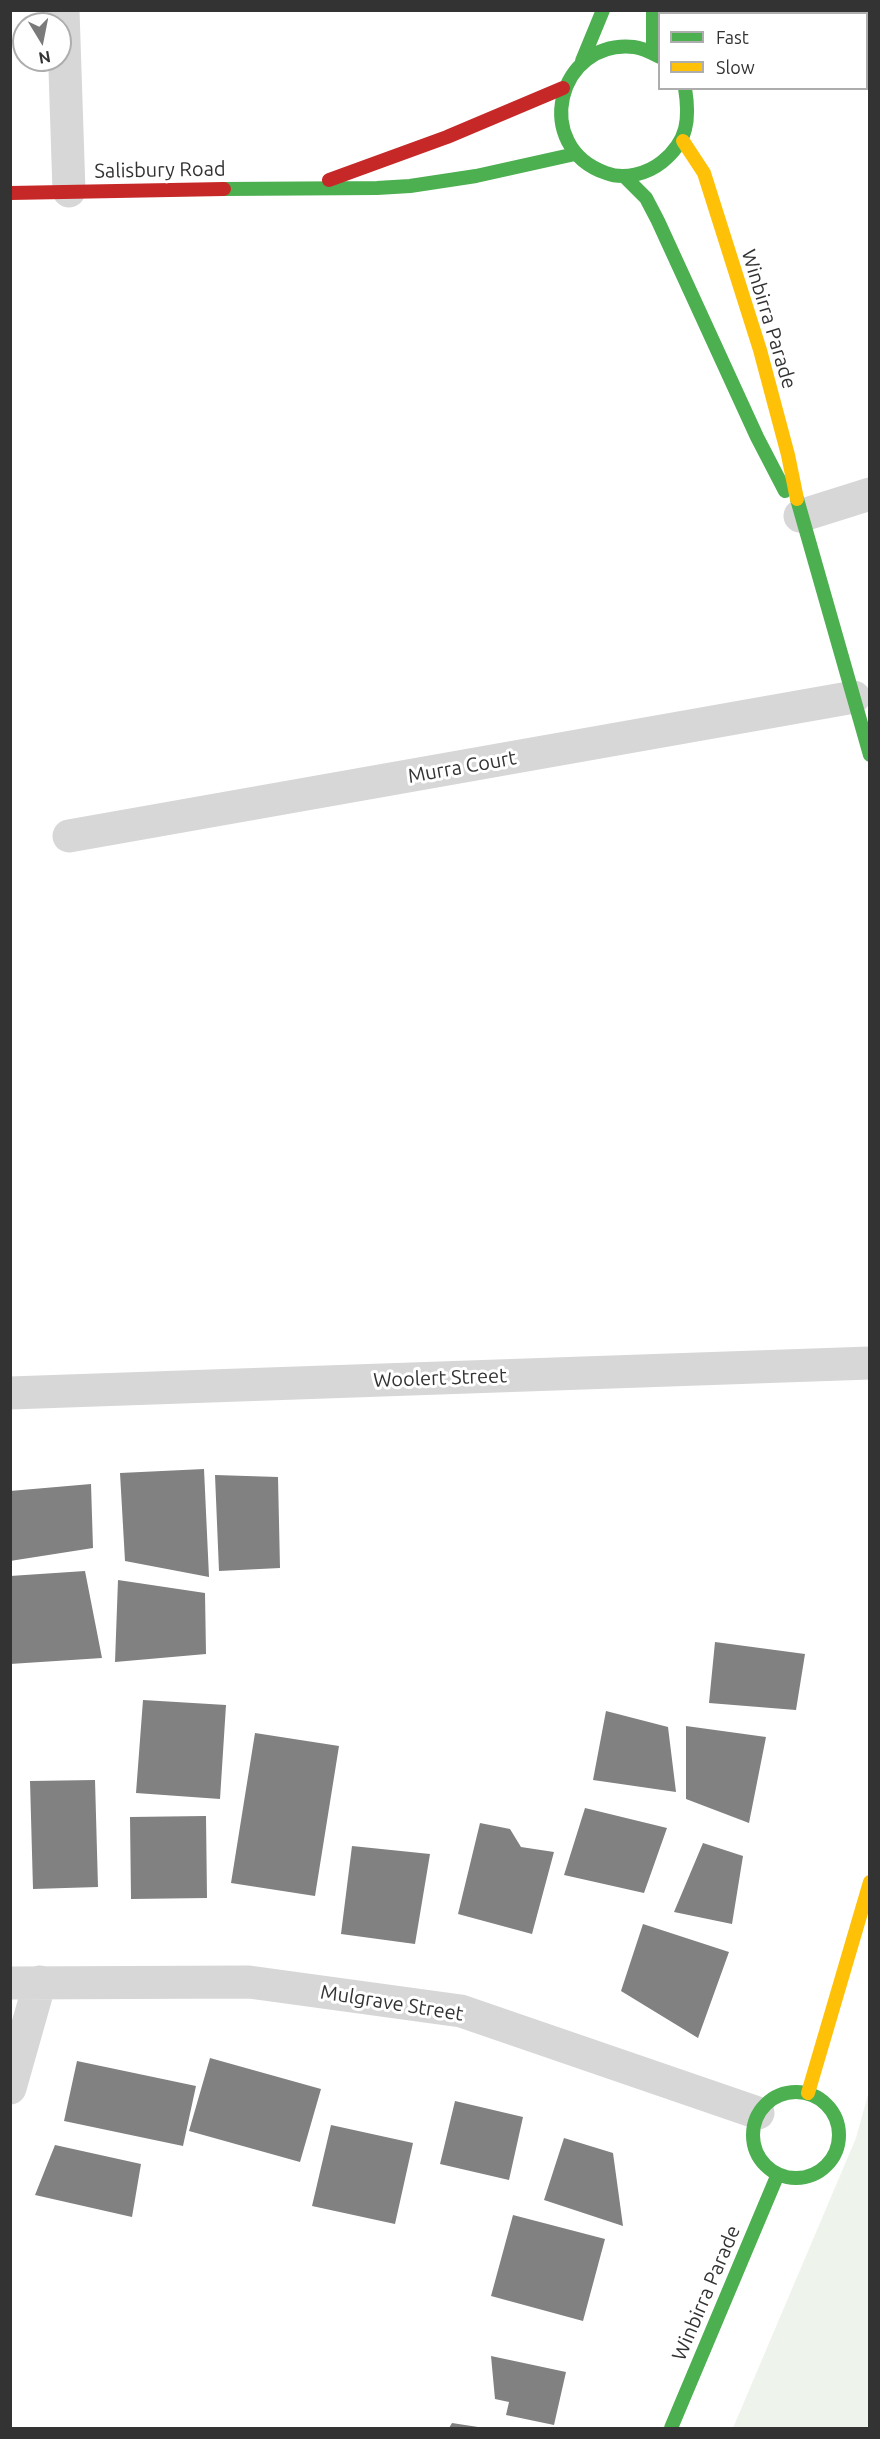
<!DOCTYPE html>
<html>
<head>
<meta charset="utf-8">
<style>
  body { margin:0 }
  #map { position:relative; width:880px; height:2439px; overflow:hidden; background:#fff; font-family:Ubuntu,sans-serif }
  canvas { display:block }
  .frame { position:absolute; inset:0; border:12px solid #333; pointer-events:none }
  .legend { position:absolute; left:658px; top:12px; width:210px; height:78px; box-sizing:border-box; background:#fff; border:2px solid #adadad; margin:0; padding:8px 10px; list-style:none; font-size:18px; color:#333 }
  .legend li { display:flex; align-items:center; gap:12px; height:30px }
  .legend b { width:30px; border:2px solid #adadad }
  .north { position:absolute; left:12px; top:12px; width:60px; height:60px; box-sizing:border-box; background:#fff; border:2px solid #adadad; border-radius:50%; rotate:170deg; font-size:16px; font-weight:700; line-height:24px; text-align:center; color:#333 }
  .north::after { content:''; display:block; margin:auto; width:21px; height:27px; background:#7a7a7a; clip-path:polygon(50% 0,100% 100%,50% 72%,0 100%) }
</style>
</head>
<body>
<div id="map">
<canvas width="880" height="2439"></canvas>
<div class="frame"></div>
<ul class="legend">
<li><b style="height:8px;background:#4caf50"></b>Fast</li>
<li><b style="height:8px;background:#ffc107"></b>Slow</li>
</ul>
<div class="north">N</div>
</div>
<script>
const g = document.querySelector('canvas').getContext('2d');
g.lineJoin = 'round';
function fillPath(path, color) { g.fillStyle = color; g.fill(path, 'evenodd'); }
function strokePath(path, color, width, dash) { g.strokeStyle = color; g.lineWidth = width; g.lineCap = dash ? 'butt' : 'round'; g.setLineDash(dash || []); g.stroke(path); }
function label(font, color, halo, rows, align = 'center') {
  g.font = font + ' Ubuntu,sans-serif'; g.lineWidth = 6; g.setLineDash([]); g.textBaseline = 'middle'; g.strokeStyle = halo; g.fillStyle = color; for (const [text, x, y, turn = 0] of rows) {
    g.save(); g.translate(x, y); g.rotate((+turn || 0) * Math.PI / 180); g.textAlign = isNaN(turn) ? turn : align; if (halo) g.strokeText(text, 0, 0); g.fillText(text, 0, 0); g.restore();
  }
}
fillPath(new Path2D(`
  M869 2091V2428H733L856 2138Z`), '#eef3ec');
fillPath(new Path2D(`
  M204 1469 209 1577 125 1561 120 1473Z
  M215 1475 278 1477 280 1568 219 1571Z
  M91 1484 93 1548 10 1561V1491Z
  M85 1571 102 1658 10 1664V1576Z
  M118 1580 205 1593 206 1654 115 1662Z
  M715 1642 805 1654 796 1710 709 1703Z
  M143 1700 226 1705 220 1799 136 1793Z
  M606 1711 668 1727 676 1792 593 1780Z
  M686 1726 766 1737 749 1823 686 1799Z
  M255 1733 339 1746 315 1896 231 1883Z
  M95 1780 98 1887 33 1889 30 1781Z
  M585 1808 667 1828 644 1893 564 1875Z
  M206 1816 207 1898 131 1899 130 1817Z
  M480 1823 510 1829 521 1847 554 1852 532 1934 458 1914Z
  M703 1843 743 1856 732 1924 674 1912Z
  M352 1846 430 1854 415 1944 341 1934Z
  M643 1924 729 1952 698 2038 621 1991Z
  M210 2058 321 2089 300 2162 189 2131Z
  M77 2061 196 2086 183 2146 64 2121Z
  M455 2101 523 2117 509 2180 440 2164Z
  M331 2125 413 2143 395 2224 312 2206Z
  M564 2138 613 2153 623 2226 544 2200Z
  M55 2145 141 2164 132 2217 35 2195Z
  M513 2215 605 2239 583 2321 491 2296Z
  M491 2356 566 2372 554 2425 506 2415 509 2402 495 2399Z
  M452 2423 478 2427V2428H449Z`), '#818181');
strokePath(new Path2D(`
  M63 10 69 191
  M800 516 870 494
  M69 836 854 697
  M10 1393 870 1363
  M10 1983 249 1982 461 2011 758 2113
  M10 2088 40 1982`), '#d7d7d7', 33);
strokePath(new Path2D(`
  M653 10V52
  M660 57C652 53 643 48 634 47 557 39 531 147 606 173 624 180 647 174 662 162 688 141 690 119 685 88
  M582 61 603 10
  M625 177 646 198 658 221 757 437 785 491
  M224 189 377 188 410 186 476 176 575 154
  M797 499 870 755
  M753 2135a43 43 0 1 1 86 0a43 43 0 1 1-86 0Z
  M671 2428 778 2174`), '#4caf50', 14);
strokePath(new Path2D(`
  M683 141 704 173 760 350 788 455 797 499
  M808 2093 870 1882`), '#ffc107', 14);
strokePath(new Path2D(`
  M329 180 447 137 563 88
  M10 193 224 189`), '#c62828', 14);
label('20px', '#333', '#fff', [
  ["Salisbury Road",160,170,-1],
  ["Winbirra Parade",769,319,73],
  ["Murra Court",462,767,-10],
  ["Woolert Street",440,1378,-2],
  ["Mulgrave Street",392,2003,9],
  ["Winbirra Parade",706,2293,-67]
]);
</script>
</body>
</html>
